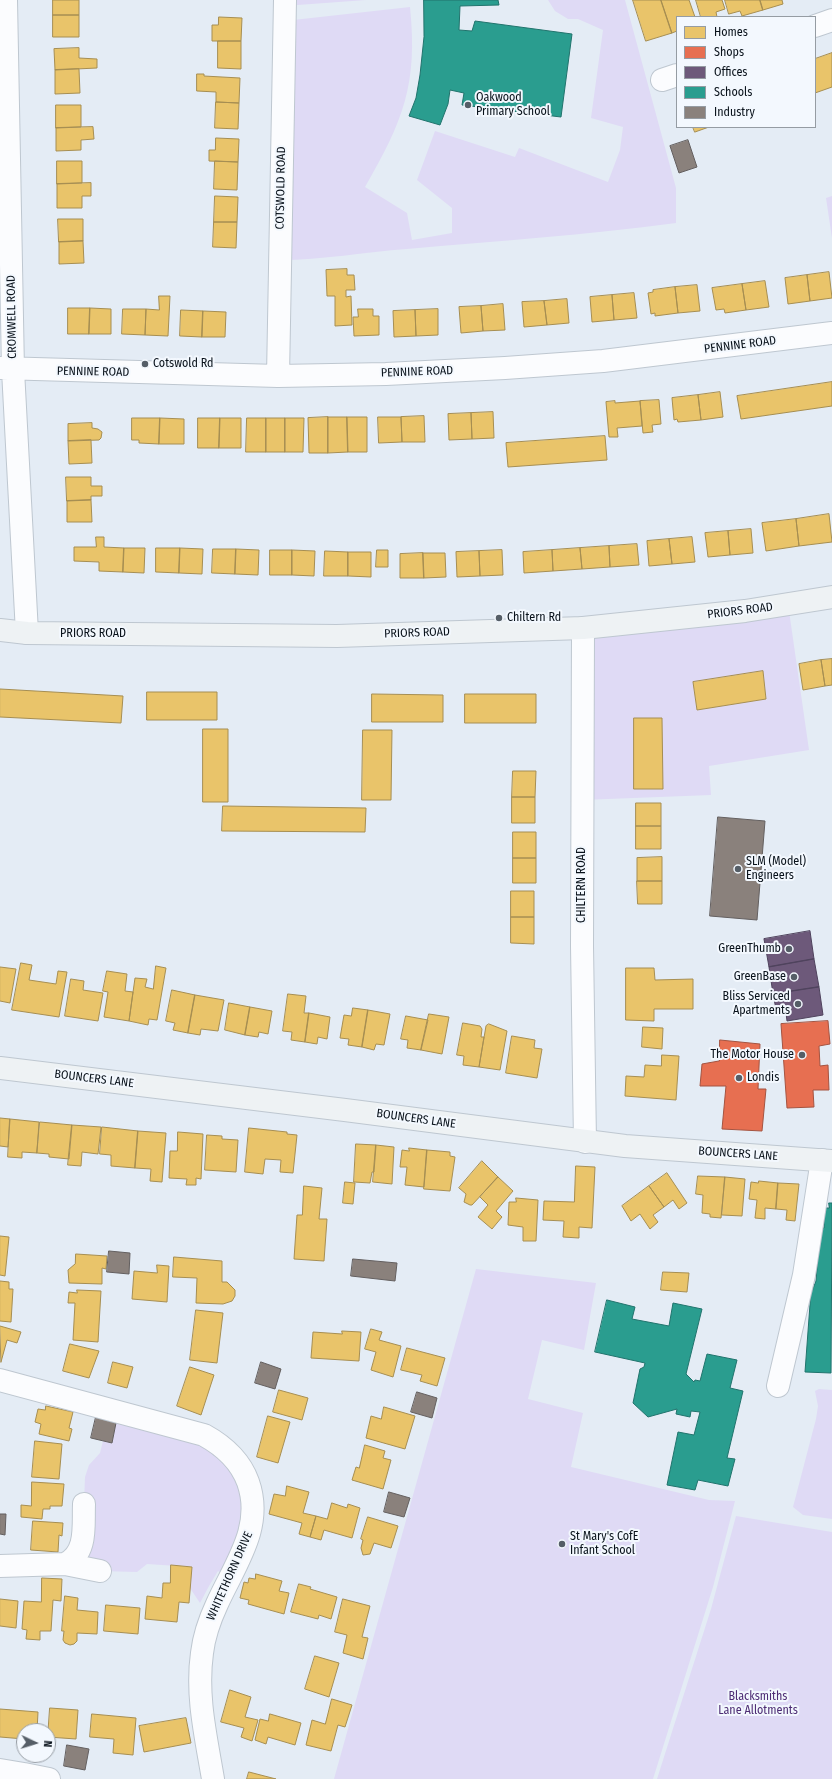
<!DOCTYPE html>
<html>
<head>
<meta charset="utf-8">
<style>
  body { margin:0 }
  #map { position:relative; width:832px; height:1779px; overflow:hidden; background:#e4ecf5; font-family:"Fira Sans Condensed",sans-serif }
  canvas { display:block }
  .legend { position:absolute; left:676px; top:16px; width:140px; height:112px; box-sizing:border-box; background:#f3f8fe; border:1px solid #959ca3; margin:0; padding:5px 7px; list-style:none; font-size:12px; color:#08111a }
  .legend li { display:flex; align-items:center; gap:8px; height:20px }
  .legend b { width:20px; border:1px solid #959ca3 }
  .north { position:absolute; left:16px; top:1723px; width:40px; height:40px; box-sizing:border-box; background:#f3f8fe; border:1px solid #959ca3; border-radius:50%; rotate:94deg; font-size:11px; font-weight:700; line-height:16px; text-align:center; color:#08111a }
  .north::after { content:''; display:block; margin:auto; width:14px; height:18px; background:#555e67; clip-path:polygon(50% 0,100% 100%,50% 72%,0 100%) }
</style>
</head>
<body>
<div id="map">
<canvas width="832" height="1779"></canvas>
<ul class="legend">
<li><b style="height:11px;background:#e9c46a"></b>Homes</li>
<li><b style="height:11px;background:#e76f51"></b>Shops</li>
<li><b style="height:11px;background:#6d597a"></b>Offices</li>
<li><b style="height:11px;background:#2a9d8f"></b>Schools</li>
<li><b style="height:11px;background:#8a817c"></b>Industry</li>
</ul>
<div class="north">N</div>
</div>
<script>
const g = document.querySelector('canvas').getContext('2d');
g.lineJoin = 'round';
function fillPath(path, color) { g.fillStyle = color; g.fill(path, 'evenodd'); }
function strokePath(path, color, width, dash) { g.strokeStyle = color; g.lineWidth = width; g.lineCap = dash ? 'butt' : 'round'; g.setLineDash(dash || []); g.stroke(path); }
function label(font, color, halo, rows, align = 'center') {
  g.font = font + ' "Fira Sans Condensed",sans-serif'; g.lineWidth = 4; g.setLineDash([]); g.textBaseline = 'middle'; g.strokeStyle = halo; g.fillStyle = color; for (const [text, x, y, turn = 0] of rows) {
    g.save(); g.translate(x, y); g.rotate((+turn || 0) * Math.PI / 180); g.textAlign = isNaN(turn) ? turn : align; if (halo) g.strokeText(text, 0, 0); g.fillText(text, 0, 0); g.restore();
  }
}
fillPath(new Path2D(`
  M285 0H366L284 6Z
  M548 0H625L676 188V223C586 235 497 241 407 249 365 252 322 260 280 260L284 21 410 7C418 85 403 121 365 187L407 213 412 240 452 233V208L417 180 435 131 515 157 519 148 608 182 620 150 623 127 591 118 603 30 578 19H568L555 11Z
  M832 196V238L826 198Z
  M788 604 809 750 709 766 711 795 582 800 583 628ZM763 672 766 699 697 710 693 682ZM662 718V789H634V719Z
  M476 1269 596 1283 584 1350 542 1340 528 1399 583 1413 571 1467 709 1500 735 1501 713 1587 653 1779H334Z
  M819 1389 832 1390V1519L803 1515 793 1507 816 1419 818 1406 815 1391Z
  M128 1415 204 1435 251 1490 230 1579 218 1571 209 1586 200 1603 190 1588 192 1567 147 1564 137 1572 100 1571 72 1560 84 1504 85 1477 89 1465 100 1453 103 1441 112 1443 116 1423 125 1425Z
  M736 1516 832 1532V1779H657L711 1609Z`), '#dfdaf5');
const homes = new Path2D(`
  M53 0H79V15H53Z
  M633 0H661L672 33 646 41Z
  M661 0H689L695 17H677V31L672 33Z
  M696 0H722L725 9 716 12 717 17H701Z
  M725 0H760L763 10 742 16 740 11 729 14Z
  M760 0H782L783 4 763 10Z
  M53 15H79V37H53Z
  M219 17 242 18 241 41H212V25H218Z
  M218 41H241V69L218 68Z
  M79 48V58L97 59V68L55 70 54 49Z
  M832 53V87L815 93V59Z
  M79 69 80 93 55 94V70Z
  M197 74H204V76L240 78 239 103 216 102V92L197 91Z
  M216 102 239 103 238 129 215 128Z
  M56 105H81V127L56 128Z
  M93 127 94 139 81 140V150L56 151V128Z
  M693 127H709L695 132Z
  M216 138 239 139 238 162 209 161V150H215Z
  M57 161H82V183L57 184Z
  M215 161 238 162 237 190 214 189Z
  M91 183V196H82V208H57V184Z
  M215 196 238 197 237 222H214Z
  M58 219H83V241L59 242Z
  M214 222H237L236 248 213 247Z
  M83 241 84 263 59 264V242Z
  M347 269V275H354L355 290H346V297L351 296 352 325 335 326V296H327L326 270Z
  M829 272 832 298 810 301 807 275Z
  M807 275 810 301 788 304 785 278Z
  M765 281 769 307 746 310 742 284Z
  M742 284 746 310 725 313 724 309 716 310 712 288Z
  M697 285 700 311 678 313 675 287Z
  M675 287 678 313 655 316V313L651 314 648 293 653 292V290Z
  M634 293 637 318 614 320 612 295Z
  M612 295 614 320 592 322 590 297Z
  M159 296H170L168 336 145 335 146 309 159 310Z
  M567 299 569 323 547 325 544 301Z
  M544 301 547 325 524 327 522 302Z
  M503 304 505 330 483 331 481 306Z
  M481 306 483 331 461 333 459 307Z
  M68 308H90L89 334H68Z
  M90 308 111 309V334H89Z
  M123 309H146L145 335 122 334Z
  M358 309H373V316H379V335L354 336 353 317H358Z
  M438 309V335L416 336 415 310Z
  M181 310 203 311 202 337 180 336Z
  M415 310 416 336 394 337 393 311Z
  M203 311 226 312 225 337H202Z
  M832 382V406L741 419 737 396Z
  M720 392 723 417 701 420 698 395Z
  M698 395 701 420 678 422 677 419 674 420 672 398Z
  M659 400 661 424 652 425 653 432 643 433 640 401Z
  M615 401V403L640 401 642 426 617 428 618 437H609L606 402Z
  M493 412 494 438 472 439 471 413Z
  M471 413 472 439 449 440 448 414Z
  M424 416 425 442H402L401 417Z
  M328 417V453H309L308 418Z
  M328 417H347L348 452 328 453Z
  M347 417H367V452H348Z
  M378 417H401L402 442 379 443Z
  M132 418H160L159 444 139 443V440H132Z
  M160 418 184 419V444H159Z
  M198 418H220L219 448H198Z
  M220 418H241V448H219Z
  M247 418H266V452H246Z
  M266 418H285V452H266Z
  M285 418H304L303 452H285Z
  M92 423V428L98 429 102 432 101 438 99 440 68 441V424Z
  M605 436 607 460 508 467 506 443Z
  M91 440 92 463 69 464 68 441Z
  M66 477H91V486H102V496H91V500L67 501Z
  M91 500 92 522H67V501Z
  M829 514 832 542 799 546 796 519Z
  M796 519 799 546 766 551 762 523Z
  M751 529 753 553 730 555 728 531Z
  M728 531 730 555 708 557 705 533Z
  M96 537H104V547L124 548 123 572 99 571V562L74 561V547H96Z
  M692 537 695 562 672 564 669 539Z
  M669 539 672 564 649 566 647 541Z
  M637 544 639 565 610 567 609 546Z
  M609 546 610 567 582 569 580 548Z
  M124 548H145L144 573 123 572Z
  M156 548H180L179 573 156 572Z
  M180 548 203 549 202 574 179 573Z
  M580 548 582 569 553 571 552 550Z
  M213 549H236L235 574 212 573Z
  M236 549 259 550 258 575 235 574Z
  M270 550H292V575H270Z
  M292 550 315 551 314 576 292 575Z
  M377 550H388V567H376Z
  M502 550 503 575 480 576 479 551Z
  M552 550 553 571 524 573 523 552Z
  M325 551 348 552V576H324Z
  M479 551 480 576 457 577 456 552Z
  M348 552H371V577L348 576Z
  M423 553H445L446 577 424 578Z
  M423 553 424 578H400V554Z
  M832 659V685L825 686 821 660Z
  M821 660 825 686 803 690 799 664Z
  M763 671 766 699 697 710 693 682Z
  M0 689 123 696 121 723 0 717Z
  M147 692H217V720H147Z
  M372 694 443 695V722H372Z
  M465 694H536V723H465Z
  M634 718H662L663 789H634Z
  M203 729H228V802H203Z
  M363 730H392L391 800H362Z
  M513 771H536L535 797H512Z
  M512 797H535V823H512Z
  M636 803H661V826H636Z
  M223 806 366 808 365 832 222 831Z
  M636 826H661V849H636Z
  M513 832H536V858H513Z
  M662 857V881H637V858Z
  M513 858H536V883H513Z
  M637 881H662V904H638Z
  M511 891H534V917H511Z
  M511 917H534V944L511 943Z
  M21 963 32 965 29 980 56 984 58 971 67 972 59 1017 12 1010Z
  M156 966 166 968 157 1020 149 1019 148 1025 129 1021 135 978 147 979 145 987 153 989Z
  M0 967 16 969 10 1003 0 1001Z
  M626 968H654L655 980 693 979V1009H654V1021L626 1020Z
  M107 971 127 974 125 991 133 992 129 1021 104 1017 108 992 103 991Z
  M71 979 84 981 83 990 103 993 98 1021 65 1016Z
  M172 990 195 995 188 1033 173 1030 175 1023 166 1021Z
  M288 994 306 996 304 1013H309L305 1042 291 1040 292 1032 283 1031Z
  M195 995 224 1000 218 1031 201 1029 200 1035 188 1033Z
  M229 1003 250 1007 245 1035 225 1030Z
  M250 1007 272 1011 268 1034 259 1032 258 1037 245 1035Z
  M353 1008 368 1010 362 1047 348 1045 349 1039 340 1038 344 1015 351 1016Z
  M368 1010 390 1014 384 1045 376 1044 374 1050 362 1047Z
  M309 1013 330 1017 327 1039 318 1037 317 1044 305 1042Z
  M429 1014 449 1017 442 1054 421 1050Z
  M406 1016 428 1020 421 1050 407 1048 408 1040 401 1039Z
  M463 1023 480 1026 482 1029 481 1037H484L479 1067 463 1065 464 1056 457 1055Z
  M489 1024 507 1031 500 1070 479 1067 486 1026Z
  M643 1027 663 1028 662 1049 642 1047Z
  M512 1036 535 1040 534 1048 542 1049 537 1078 506 1073Z
  M662 1055 679 1056 676 1100 625 1096 626 1076 644 1077 645 1065 661 1066Z
  M0 1118 10 1119 8 1147 0 1146Z
  M10 1119 39 1122 37 1153 22 1152V1158L8 1157Z
  M40 1122 72 1125 69 1159 49 1157V1154L37 1153Z
  M72 1125 101 1127 98 1154 82 1152 81 1166 68 1165Z
  M102 1127 138 1131 135 1168 111 1166V1155L100 1154Z
  M249 1128 287 1132V1134L297 1135 293 1173 280 1172 281 1160 265 1159 263 1174 245 1172Z
  M138 1131 166 1133 162 1182 150 1181 151 1169 135 1168Z
  M178 1132 203 1134 201 1179 196 1178V1185H186L187 1179 169 1178 170 1151H177Z
  M207 1135 222 1136V1139L238 1140 236 1172 205 1170Z
  M356 1144 376 1145 374 1172H372L370 1183 354 1182Z
  M376 1145 394 1147 392 1184 373 1182Z
  M409 1148 427 1150 424 1187 405 1185 407 1167H400L402 1150 409 1151Z
  M427 1150 450 1152V1156L455 1157 450 1191 424 1189Z
  M482 1161 498 1177 472 1205H470L464 1202 466 1194 459 1188Z
  M576 1166 595 1167 592 1228 579 1227V1238L563 1237 564 1221 543 1220 544 1201 574 1202Z
  M667 1173 687 1203 679 1209 673 1200 664 1207 649 1186Z
  M698 1176 725 1177 721 1218 710 1217V1214L702 1213 703 1195 696 1194Z
  M498 1177 513 1191 496 1211 502 1217 492 1229 478 1217 488 1205 480 1197Z
  M725 1177 745 1179 742 1216 722 1215Z
  M759 1181 778 1183 776 1209 765 1208V1219L755 1218 757 1200 749 1199 751 1182 758 1183Z
  M345 1182 355 1183 353 1204 343 1203Z
  M778 1183 799 1184 795 1221 786 1220 787 1210 776 1209Z
  M304 1186 322 1188 319 1219H327L324 1261 294 1259 297 1215H302Z
  M649 1186 664 1207 653 1215 658 1222 650 1229 640 1214 631 1221 622 1206Z
  M516 1198 538 1200 536 1241H523V1227L508 1225 509 1202H516Z
  M0 1236 9 1237 5 1276 0 1275Z
  M76 1254 107 1256 106 1269 102 1268V1284L69 1283 68 1270 75 1264Z
  M174 1257 222 1261V1282H227L235 1290V1296L232 1301 223 1304 196 1303 197 1278 173 1277Z
  M157 1265 169 1266 167 1302 132 1299 134 1271 157 1273Z
  M663 1272 689 1273 687 1292 661 1290Z
  M0 1281 9 1282V1289H13L11 1322 0 1321Z
  M77 1290 101 1291 98 1342 73 1340 75 1303H68L69 1292 77 1293Z
  M196 1310 223 1313 217 1363 190 1360Z
  M0 1326 21 1332 17 1343 7 1340 1 1362Z
  M371 1329 382 1332 379 1340 401 1346 393 1377 371 1370 376 1352 365 1349Z
  M342 1331 361 1332 359 1361 311 1358 313 1332 342 1334Z
  M70 1344 99 1351 89 1378 63 1371Z
  M407 1348 445 1358 437 1386 420 1381 422 1375 401 1370Z
  M113 1362 133 1367 127 1388 108 1383Z
  M190 1367 214 1375 201 1415 177 1406Z
  M279 1390 308 1398 302 1420 273 1412Z
  M46 1406 73 1412 69 1428 72 1429 69 1441 39 1434 41 1424 35 1422 38 1409 45 1410Z
  M384 1407 415 1416 405 1449 366 1438 371 1416 381 1419Z
  M268 1416 290 1422 278 1463 257 1457Z
  M35 1441 62 1444 59 1479 32 1477Z
  M365 1445 385 1451 383 1458 391 1460 383 1489 352 1480 356 1467 359 1468Z
  M32 1482 64 1484 62 1506H50V1509H43L42 1519 21 1517V1505L31 1506Z
  M287 1486 309 1492 303 1513 316 1516 310 1537 299 1534 302 1523 269 1514 274 1494 285 1496Z
  M332 1503 347 1508 348 1504 360 1508 352 1538 324 1530 321 1540 310 1537 316 1516 327 1519Z
  M368 1517 398 1526 391 1548 374 1543 370 1554 363 1555 361 1548 363 1540 361 1539Z
  M33 1521 63 1523 62 1536 59 1535 58 1552 31 1550Z
  M171 1565 192 1567 189 1603 179 1602 177 1622 145 1619 147 1596 162 1598 163 1583H170Z
  M256 1574 282 1581 279 1591 289 1593 284 1614 248 1604 249 1600 240 1598 244 1582 248 1583 249 1578 255 1579Z
  M42 1578 62 1579 61 1601 53 1600 51 1631H40V1640L26 1639 27 1630 22 1629 24 1601 41 1602Z
  M299 1584 311 1587 310 1589 337 1597 331 1619 319 1615 318 1619 291 1612Z
  M65 1596 78 1598 77 1610 98 1612 97 1634 77 1633V1641L74 1644 70 1645 65 1643 63 1640 64 1631H62Z
  M0 1599 18 1601 16 1628 0 1626Z
  M343 1599 370 1606 362 1637 368 1638 363 1659 343 1653 347 1635 335 1632Z
  M106 1605 140 1608 138 1634 104 1631Z
  M315 1656 339 1663 329 1697 305 1689Z
  M230 1690 251 1697 245 1717 258 1720 252 1741 241 1737 244 1728 221 1722Z
  M332 1699 352 1705 345 1727 338 1725 331 1751 306 1745 312 1720 325 1724Z
  M50 1708 78 1710 76 1739 48 1737Z
  M0 1709 38 1712 37 1731H24V1739L0 1737Z
  M92 1714 136 1718 133 1755 113 1753 114 1739 90 1737Z
  M270 1714 301 1723 295 1745 268 1737 266 1744 255 1740 260 1719 268 1721Z
  M186 1718 191 1743 144 1752 139 1726Z
  M249 1772 276 1779H247Z`);
fillPath(homes, '#e9c46a');
strokePath(homes, '#a68e52', 1);
const shops = new Path2D(`
  M828 1021 830 1044 819 1046 820 1066 828 1065 829 1090H813L814 1107 787 1108 781 1024Z
  M720 1040 760 1044 758 1089H766L762 1131 722 1129 726 1086H700L702 1064 719 1061Z`);
fillPath(shops, '#e76f51');
strokePath(shops, '#a45340', 1);
const offices = new Path2D(`
  M810 931 814 959 769 967 764 939Z
  M814 959 819 987 773 994 769 967Z
  M819 987 823 1015 787 1021 786 1013 777 1014 773 994Z`);
fillPath(offices, '#6d597a');
strokePath(offices, '#4f435d', 1);
const schools = new Path2D(`
  M424 0H498L499 5 460 6 459 30 472 31 475 21 572 34 561 117 462 105 464 93 450 90 448 104 440 125 409 116 416 98 420 75 424 37Z
  M829 1203H832L831 1373 805 1372 811 1291H812L816 1281 820 1228H824V1208H829Z
  M607 1300 635 1307 632 1319 669 1326 673 1303 702 1309 686 1374 694 1382 695 1380 700 1381 707 1354 737 1360 730 1388 743 1391 727 1458 735 1459 728 1486 698 1480 695 1490 667 1485 678 1432 694 1435 700 1412 691 1411 690 1417 676 1414 677 1409 648 1417 633 1403 640 1369 644 1367 645 1363 595 1352Z`);
fillPath(schools, '#2a9d8f');
strokePath(schools, '#20736c', 1);
const industry = new Path2D(`
  M688 140 697 167 679 173 670 146Z
  M718 817 765 821 757 920 710 916Z
  M109 1251 130 1253 129 1274 107 1272Z
  M353 1259 397 1263 395 1281 351 1276Z
  M261 1362 281 1369 275 1389 255 1383Z
  M417 1392 437 1398 432 1418 411 1412Z
  M96 1417 116 1423 112 1443 91 1438Z
  M389 1492 410 1498 404 1517 384 1512Z
  M0 1514H6L5 1535 0 1534Z
  M67 1745 89 1749 85 1770 64 1766Z`);
fillPath(industry, '#8a817c');
strokePath(industry, '#635f5f', 1);
const street = new Path2D(`
  M6 0 13 370 27 633
  M815 26 832 20
  M662 80 677 75
  M0 368 278 376 386 374 505 368 603 361 832 333
  M278 376 285 0
  M583 628 582 946 585 1142
  M0 1380 204 1435C224 1446 240 1460 248 1482 264 1527 235 1564 217 1604 210 1619 204 1636 202 1653 196 1696 206 1737 213 1779
  M778 1386 804 1275 822 1160
  M65 1564 100 1571
  M0 1566 65 1564C88 1553 83 1525 84 1504
  M0 1770 24 1774
  M24 1779V1774L49 1779`);
const secondary = new Path2D(`
  M0 630 27 633 337 636 583 628 745 611 832 597
  M0 1068 345 1110 625 1146 832 1161`);
strokePath(street, '#bec7d0', 24);
strokePath(secondary, '#bec7d0', 24);
strokePath(street, '#fbfcfe', 22);
strokePath(secondary, '#eef2f4', 22);
for (const [x, y, r, color] of [
  [468,105,4,"#555e67"],
  [145,364,4,"#555e67"],
  [499,618,4,"#555e67"],
  [738,869,4,"#555e67"],
  [789,949,4,"#555e67"],
  [794,977,4,"#555e67"],
  [798,1004,4,"#555e67"],
  [802,1055,4,"#555e67"],
  [739,1078,4,"#555e67"],
  [562,1544,4,"#555e67"]
]) { const dot = new Path2D(); dot.arc(x, y, r, 0, 2 * Math.PI); g.fillStyle = color; g.fill(dot); strokePath(dot, '#f3f8fe', 1.5); }
label('12px', '#08111a', '#f3f8fe', [
  ["Oakwood",476,98],
  ["Primary School",476,112],
  ["Cotswold Rd",153,364],
  ["Chiltern Rd",507,618],
  ["SLM (Model)",746,862],
  ["Engineers",746,876],
  ["GreenThumb",781,949,"right"],
  ["GreenBase",786,977,"right"],
  ["Bliss Serviced",790,997,"right"],
  ["Apartments",790,1011,"right"],
  ["The Motor House",794,1055,"right"],
  ["Londis",747,1078],
  ["St Mary's CofE",570,1537],
  ["Infant School",570,1551]
], 'left');
label('12px', '#08111a', '#f3f8fe', [
  ["COTSWOLD ROAD",281,188,-89],
  ["CROMWELL ROAD",12,317,-91],
  ["PENNINE ROAD",740,345,-7],
  ["PENNINE ROAD",93,372,1],
  ["PENNINE ROAD",417,372,-2],
  ["PRIORS ROAD",740,611,-7],
  ["PRIORS ROAD",417,633,-2],
  ["PRIORS ROAD",93,634],
  ["CHILTERN ROAD",582,885,-90],
  ["BOUNCERS LANE",94,1079,7],
  ["BOUNCERS LANE",416,1119,8],
  ["BOUNCERS LANE",738,1154,4],
  ["WHITETHORN DRIVE",230,1576,-66]
]);
label('12px', '#4d2c74', '#f3f8fe', [
  ["Blacksmiths",758,1697],
  ["Lane Allotments",758,1711]
]);
</script>
</body>
</html>
